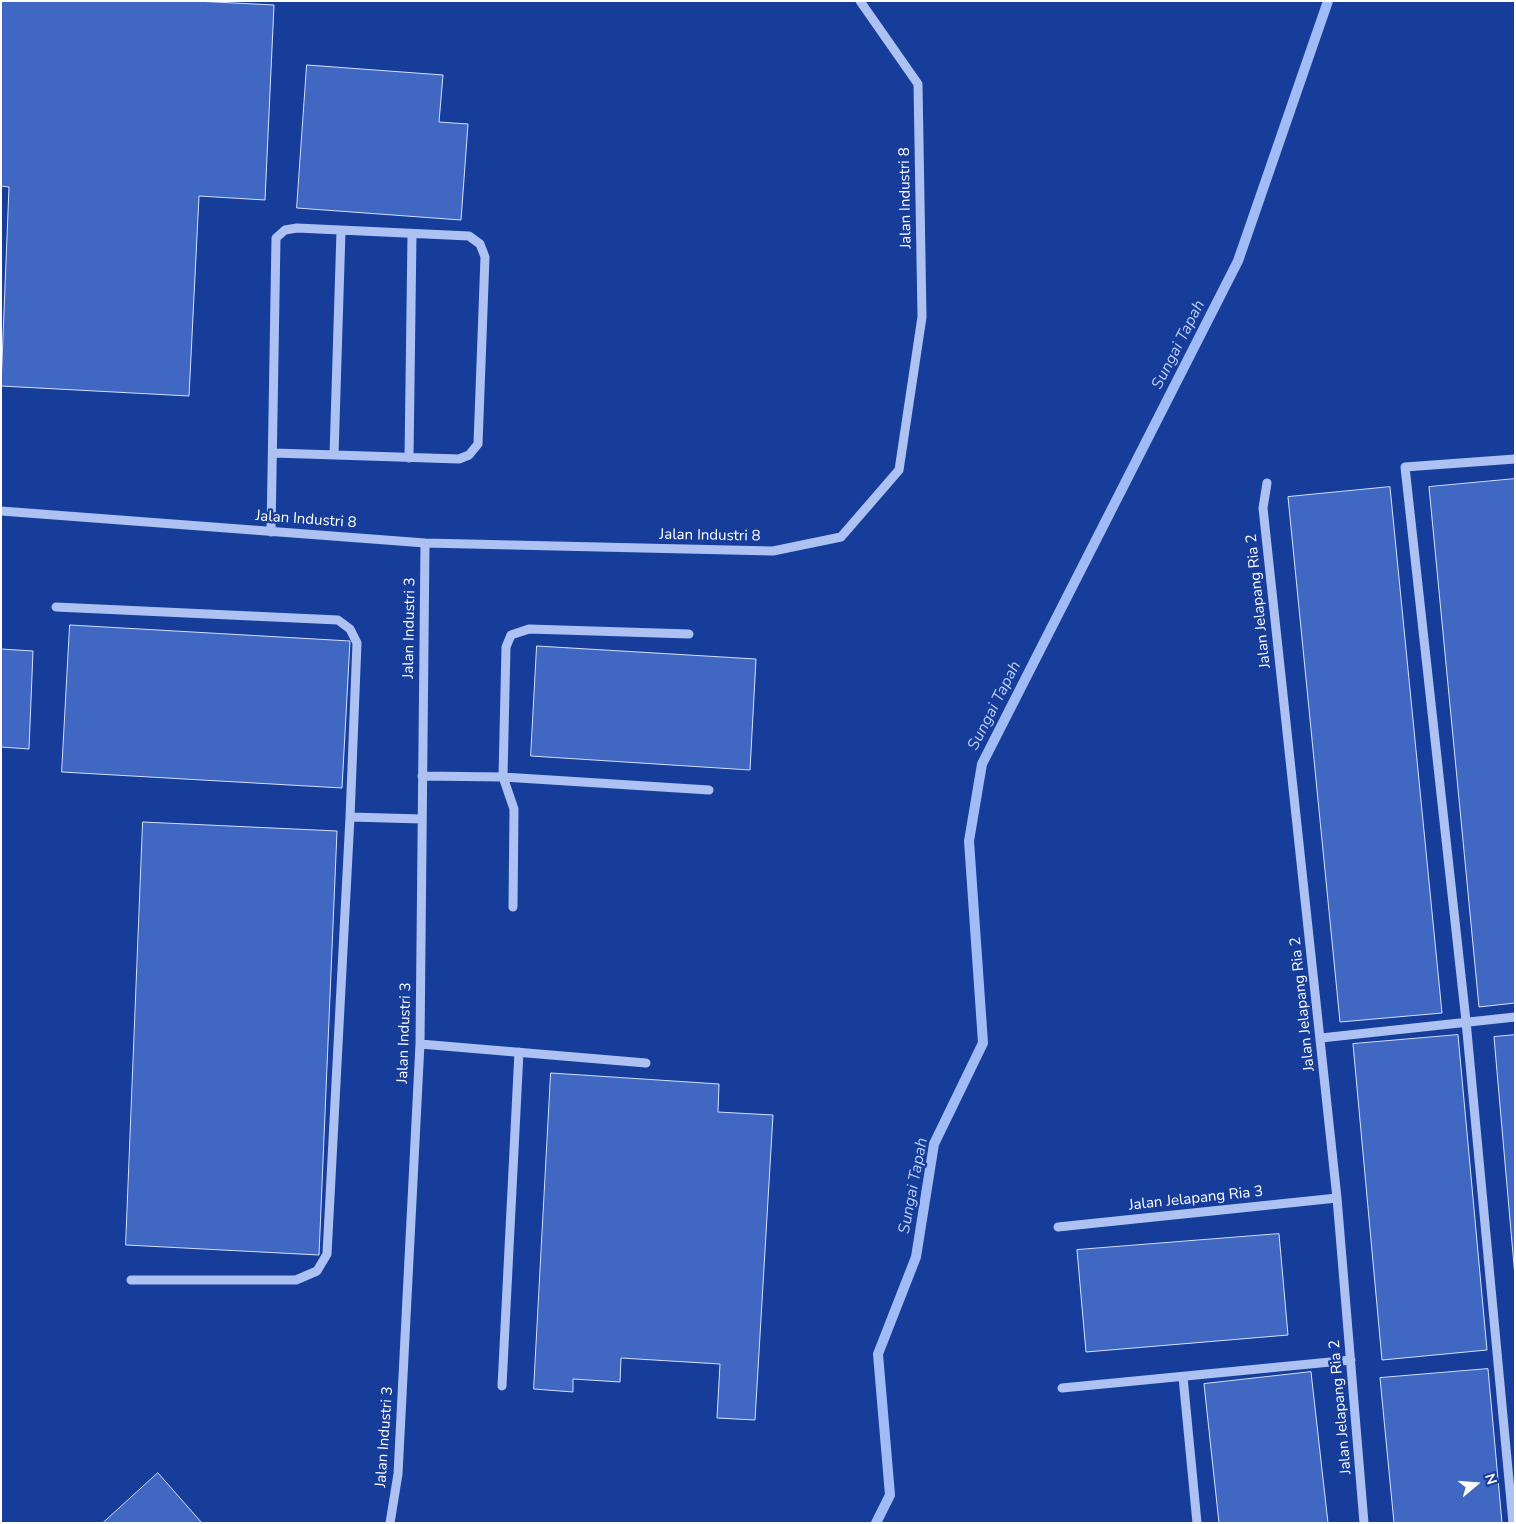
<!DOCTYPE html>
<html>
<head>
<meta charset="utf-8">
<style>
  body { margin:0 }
  #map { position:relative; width:1516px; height:1524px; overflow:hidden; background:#173d9b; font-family:"Nunito Sans",sans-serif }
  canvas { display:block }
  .frame { position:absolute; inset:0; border:2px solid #fff; pointer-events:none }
  .north { position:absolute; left:1451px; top:1459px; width:50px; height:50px; -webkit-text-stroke:4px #173d9b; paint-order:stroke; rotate:72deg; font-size:14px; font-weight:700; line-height:20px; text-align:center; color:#fff }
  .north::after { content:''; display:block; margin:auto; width:18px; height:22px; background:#fff; clip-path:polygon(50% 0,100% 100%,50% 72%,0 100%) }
</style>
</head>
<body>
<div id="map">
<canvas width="1516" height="1524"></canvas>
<div class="frame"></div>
<div class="north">N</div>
</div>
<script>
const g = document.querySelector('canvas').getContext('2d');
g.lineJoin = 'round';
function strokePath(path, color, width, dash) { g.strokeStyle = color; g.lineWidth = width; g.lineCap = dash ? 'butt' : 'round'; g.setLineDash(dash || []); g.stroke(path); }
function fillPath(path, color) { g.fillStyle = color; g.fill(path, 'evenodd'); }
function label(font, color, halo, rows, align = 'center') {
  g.font = font + ' "Nunito Sans",sans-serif'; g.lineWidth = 4.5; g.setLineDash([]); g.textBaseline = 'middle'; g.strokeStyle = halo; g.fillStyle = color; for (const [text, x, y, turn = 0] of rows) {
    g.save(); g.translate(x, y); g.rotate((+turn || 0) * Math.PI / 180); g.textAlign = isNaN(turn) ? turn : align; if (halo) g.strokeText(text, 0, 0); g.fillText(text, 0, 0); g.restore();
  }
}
strokePath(new Path2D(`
  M876 1523 890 1495 878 1354 916 1257 934 1144 983 1043 969 841 982 764 1238 261 1328 1`), '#a0bbf5', 10);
const building = new Path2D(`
  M1 1H195L274 5 265 200 199 196 189 396 1 386 9 187 1 186Z
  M307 65 443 75 439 122 468 124 461 220 297 208Z
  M1515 479V1003L1479 1007 1429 487Z
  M1390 487 1442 1013 1340 1022 1288 497Z
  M70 625 350 641 342 788 62 772Z
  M537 646 756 659 750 770 531 756Z
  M1 649 33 651 29 749 1 747Z
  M143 822 337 831 319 1255 126 1245Z
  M1458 1035 1487 1350 1382 1360 1353 1044Z
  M1515 1035V1277L1494 1037Z
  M551 1073 719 1084 718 1112 773 1115 755 1420 717 1418 720 1364 621 1358 620 1382 573 1379V1392L534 1389Z
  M1279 1234 1288 1335 1086 1352 1077 1250Z
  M1488 1369 1502 1523H1394L1380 1378Z
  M1311 1372 1328 1523H1219L1204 1384Z
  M158 1473 202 1523H103Z`);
fillPath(building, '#4067c2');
strokePath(building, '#d5e1fc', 1);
strokePath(new Path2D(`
  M334 455 341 231
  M409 458 412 234
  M1267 483 1263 508 1337 1198 1364 1523
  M1 511 425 543 773 551 841 537 899 470 922 317 918 84 860 1
  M271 532 276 238 285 230 297 228 469 236 480 244 485 257 478 444 469 455 459 459 274 453
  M56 607 338 620 350 629 357 643 350 817 422 819
  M422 776 503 777 709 790
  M513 907 514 809 503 777 506 647 511 635 529 629 689 634
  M1321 1038 1515 1017
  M420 1044 646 1063
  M1058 1227 1337 1198
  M131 1280H296L317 1271 327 1254 350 817
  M1183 1377 1197 1523
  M502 1386 519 1052
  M1062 1388 1351 1360
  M390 1523 398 1474 420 1044 425 543
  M1513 1523 1466 1021 1405 467 1515 459`), '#adc2f2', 9);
label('15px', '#fff', '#173d9b', [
  ["Jalan Industri 8",906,198,-91],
  ["Jalan Industri 8",306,520,4],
  ["Jalan Industri 8",710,536,1],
  ["Jalan Jelapang Ria 2",1259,601,-96],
  ["Jalan Industri 3",410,628,-89],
  ["Jalan Jelapang Ria 2",1303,1004,-96],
  ["Jalan Industri 3",405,1033,-88],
  ["Jalan Jelapang Ria 3",1196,1199,-6],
  ["Jalan Jelapang Ria 2",1341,1407,-95],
  ["Jalan Industri 3",385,1437,-86]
]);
label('italic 16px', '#bacdf9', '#173d9b', [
  ["Sungai Tapah",1179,345,-63],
  ["Sungai Tapah",995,706,-63],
  ["Sungai Tapah",914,1186,-79]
]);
</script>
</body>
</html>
